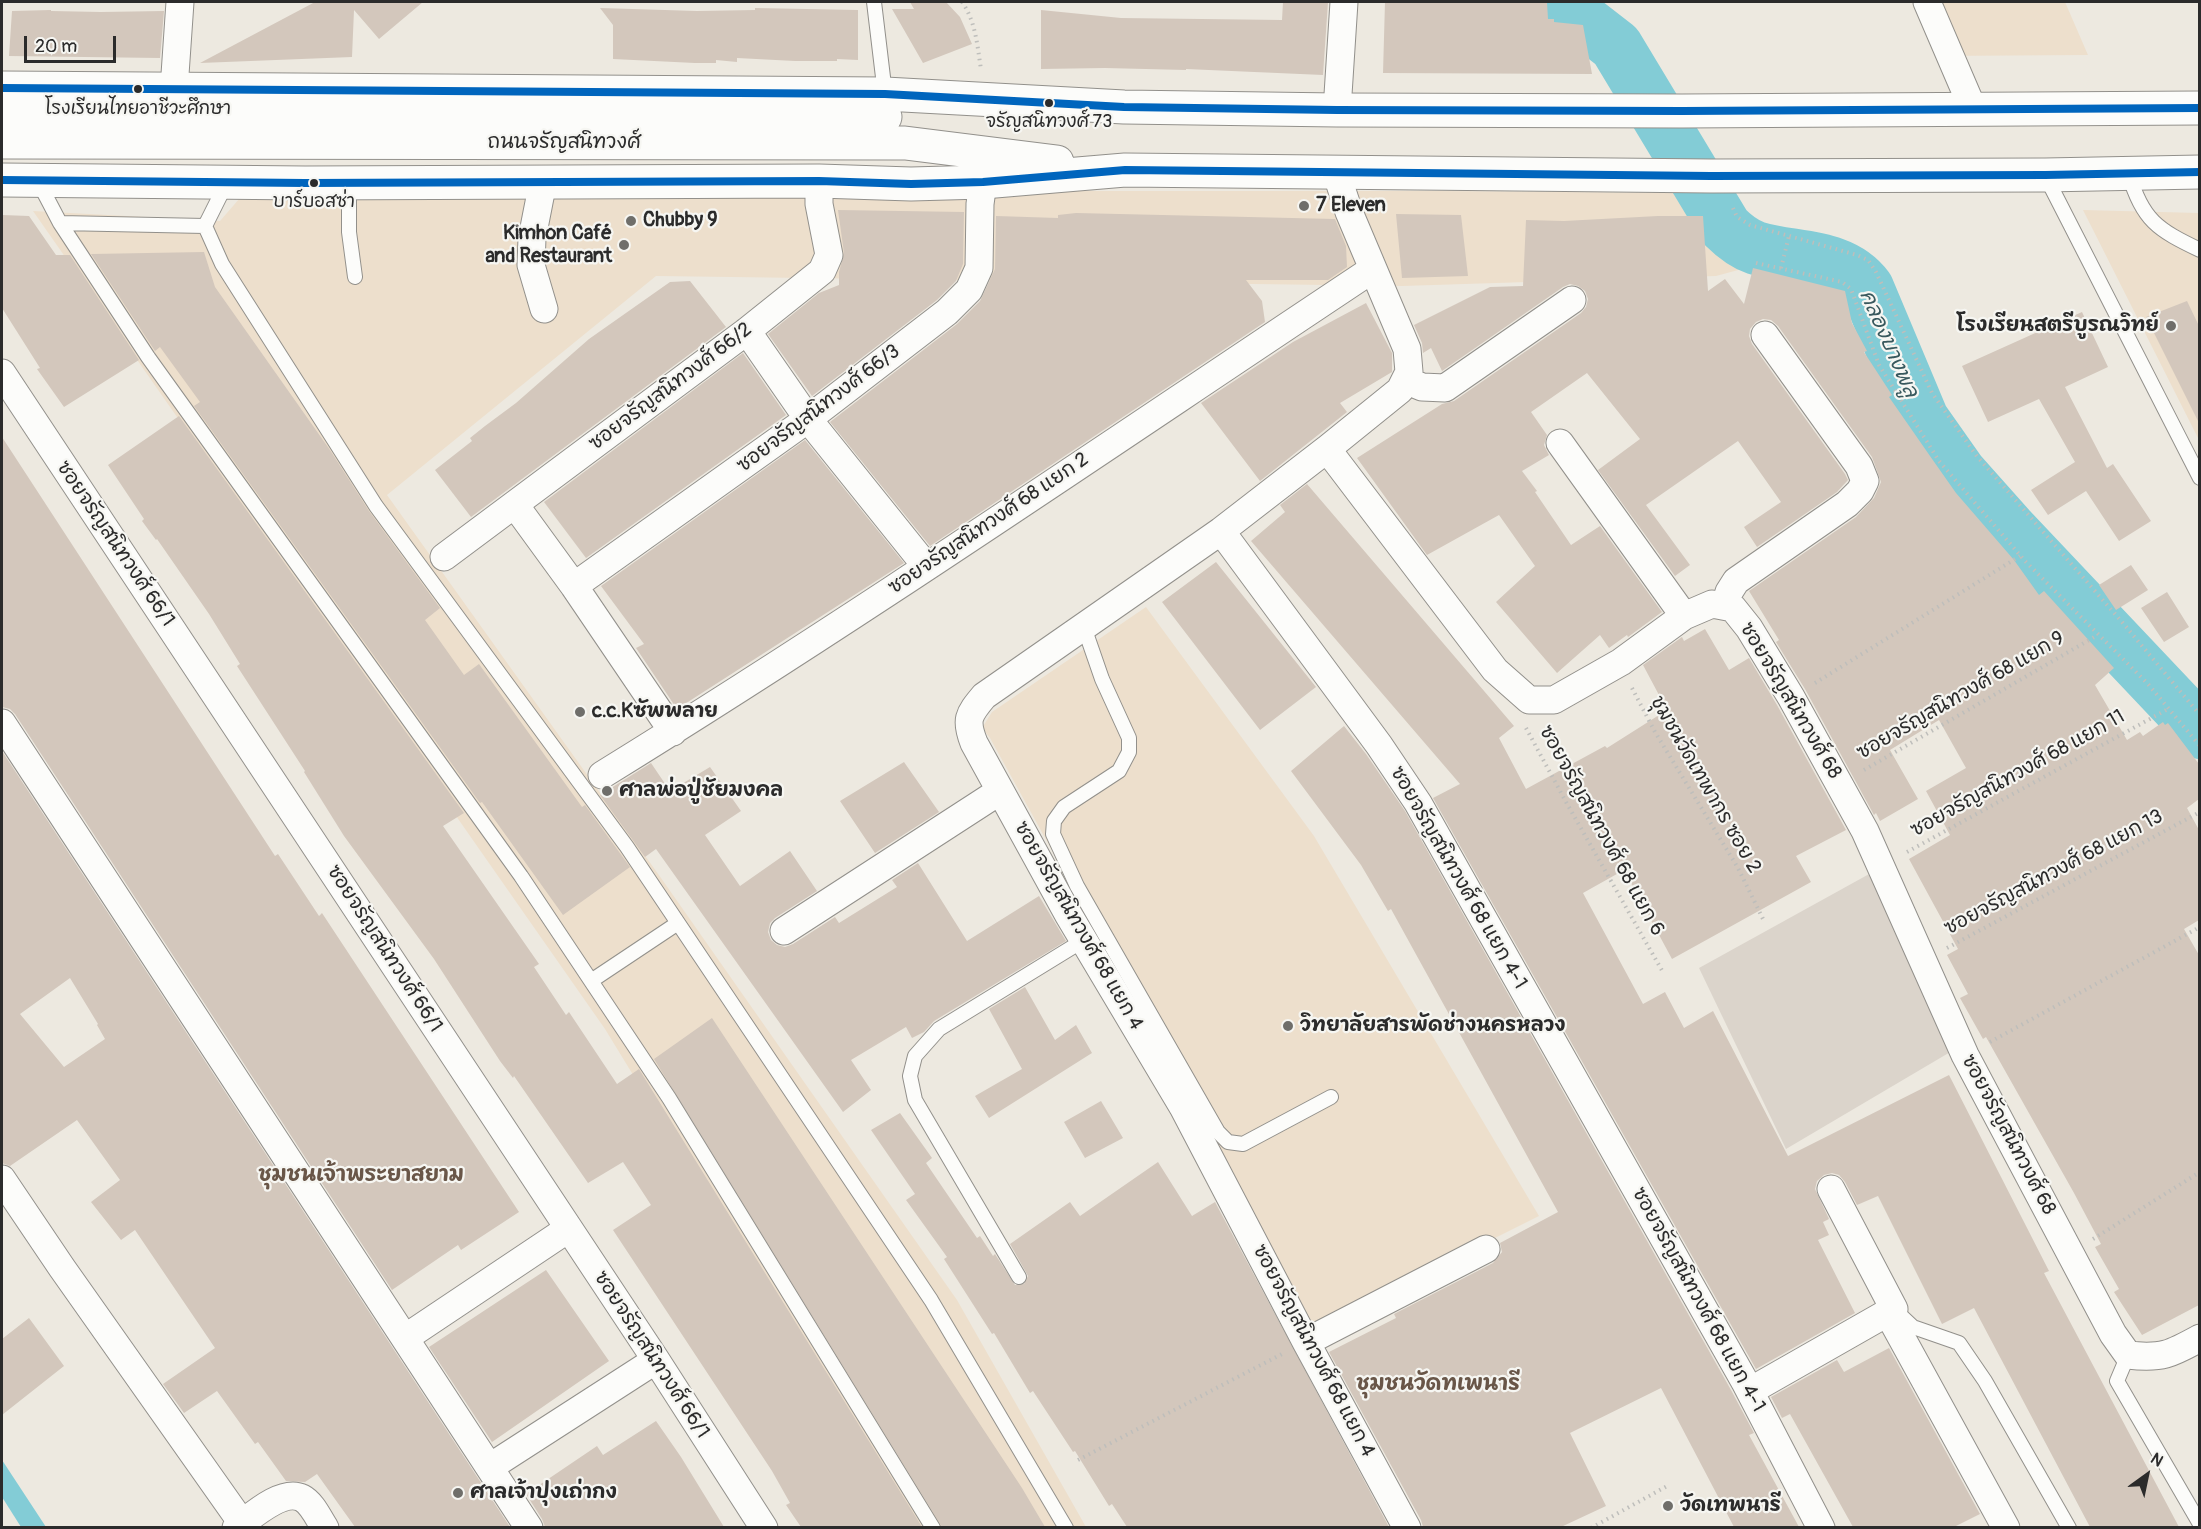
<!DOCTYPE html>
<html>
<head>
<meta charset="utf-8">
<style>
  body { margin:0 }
  #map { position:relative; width:2201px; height:1529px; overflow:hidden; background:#ede9e0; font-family:Pangolin,sans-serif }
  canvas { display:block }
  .frame { position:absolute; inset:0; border:3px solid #2b2b2b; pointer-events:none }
  .north { position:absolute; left:2117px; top:1445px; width:60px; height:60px; -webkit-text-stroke:4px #f6f6f2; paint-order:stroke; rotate:33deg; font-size:16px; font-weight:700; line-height:24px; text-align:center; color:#2b2b2b }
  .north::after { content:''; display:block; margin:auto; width:21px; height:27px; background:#2b2b2b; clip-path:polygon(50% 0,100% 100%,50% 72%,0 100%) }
  .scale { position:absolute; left:24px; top:36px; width:92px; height:27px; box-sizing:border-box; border:3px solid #2b2b2b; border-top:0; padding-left:8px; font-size:18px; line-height:21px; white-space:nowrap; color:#2b2b2b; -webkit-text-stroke:4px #f6f6f2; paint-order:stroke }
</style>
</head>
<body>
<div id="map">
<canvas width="2201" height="1529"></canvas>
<div class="frame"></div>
<div class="north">N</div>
<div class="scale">20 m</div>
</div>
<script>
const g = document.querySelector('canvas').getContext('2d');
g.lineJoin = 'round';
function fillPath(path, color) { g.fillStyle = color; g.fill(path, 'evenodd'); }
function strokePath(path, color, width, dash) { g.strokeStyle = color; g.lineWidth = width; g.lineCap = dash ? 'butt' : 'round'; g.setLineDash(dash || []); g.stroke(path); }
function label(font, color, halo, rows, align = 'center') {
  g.font = font + ' Pangolin,"Playpen Sans Thai",sans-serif'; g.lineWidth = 4.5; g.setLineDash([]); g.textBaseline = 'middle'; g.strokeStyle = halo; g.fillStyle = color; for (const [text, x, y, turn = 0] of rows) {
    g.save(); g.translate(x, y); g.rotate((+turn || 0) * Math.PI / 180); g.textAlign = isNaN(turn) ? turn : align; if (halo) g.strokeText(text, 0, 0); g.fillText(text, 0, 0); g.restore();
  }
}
fillPath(new Path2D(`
  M1913 2H2065L2088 55 1935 56Z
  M246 191H1442L1682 193 1753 266 1716 276 1402 286 656 276 387 495 661 878 957 1300 1086 1527 910 1528 605 1029 33 211 220 221Z
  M2083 210 2199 213V440Z
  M1146 607 1314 836 1539 1216 1315 1328 990 738 982 728 992 712Z`), '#eddfcc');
fillPath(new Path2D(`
  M1871 873 1952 1051 1786 1149 1699 968Z`), '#dbd4cb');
fillPath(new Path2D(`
  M2 1460 46 1527H21L2 1497Z`), '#83ccd6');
strokePath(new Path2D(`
  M1559 2 1616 46 1725 227C1734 236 1744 244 1756 248 1793 260 1841 253 1867 288L1922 419 1960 473 2009 528 2183 712 2200 732`), '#83ccd6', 54);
fillPath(new Path2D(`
  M315 2H423L379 39 354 10 352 57 200 63Z
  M910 2H946L960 17 972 44 923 63 892 9H914Z
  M1283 2H1328L1323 75 1186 69V70L1105 68 1041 69V10L1121 18 1282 20Z
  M1385 2H1547L1548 19H1554V22L1583 25 1592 74 1383 73Z
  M600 8 697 11 755 10V8L858 10V60L837 59V61H795L737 58V62L716 60V63H695L613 59V25Z
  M51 10V11L101 12 164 11 160 58 9 56 12 11Z
  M838 210 964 212 963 264 956 281 937 300 812 396 768 334 819 293 839 285V272L844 253Z
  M1076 213 1335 219 1346 246 1347 267 1328 280H1246L1262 301 1265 322 930 546 830 422 957 324 980 301 995 269 996 216 1058 218V215Z
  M1396 214 1461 215 1468 276 1402 278Z
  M2 215 29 216 56 255H70L139 360 64 407 37 369 40 368 2 308Z
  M1658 216H1703L1708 291 1725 279 1744 304 1753 268 1845 291 1852 323 1867 351 1864 352 1892 395 1889 397 1930 456 1956 493 2014 560 2039 595 2044 591 2114 668 2095 685 2127 740 2140 732 2143 736 2163 722 2165 725 2168 723 2199 764V799L2187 808 2199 830V920L2184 929 2199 955V1305L2142 1335 2114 1292 2119 1289 2095 1247 2101 1244 2074 1193 1986 1037 1983 1039 1960 998 1968 994 1947 955 1958 949 1909 859 1950 835 1926 791 1966 768 1939 720 1890 750 1918 799 1880 821 1876 813 1874 815 1805 689 1776 642 1779 640 1749 591 1856 517 1874 498 1881 482 1872 457 1778 326 1771 320 1763 319 1756 322 1750 329 1749 336 1752 344 1845 474 1848 480 1837 492 1757 547 1744 527 1781 502 1738 441 1646 505 1690 565 1675 576 1598 470 1640 439 1587 373 1531 412 1547 435 1544 445 1549 455 1522 471 1537 491 1535 492 1571 545 1600 526 1662 612 1628 637 1627 635 1609 648 1600 635 1557 673 1496 602 1535 566 1499 515 1427 555 1357 458 1442 404 1454 401 1581 313 1586 307 1588 299 1585 291 1578 286 1570 284 1563 287 1442 371 1431 348 1423 353 1422 343 1414 325 1490 287 1523 286 1526 220 1564 221Z
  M204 252 215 287 330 450 369 511 440 608 425 620 464 675 479 664 582 807 585 805 630 867 563 915 482 802 480 803 194 406 200 402 160 347 155 351 91 254Z
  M690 281 726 327 471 517 435 470 472 441 470 438 485 426 516 403 589 339 670 282Z
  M2187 301 2199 326V423L2146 317Z
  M1366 303 1392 353V372L1340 403 1347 412 1260 481 1201 403 1293 342Z
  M2082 312 2108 367 2065 387 2107 468 2113 464 2151 521 2119 541 2086 491 2048 515 2031 490 2075 462 2039 399 1988 422 1962 366Z
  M743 353 786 415 586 558 544 502Z
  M179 416 464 813 443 826 539 964 534 967 566 1015 569 1012 617 1084 639 1069 922 1527H801L786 1505 790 1503 772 1471 613 1230 651 1205 623 1162 588 1183 514 1076 513 1078 500 1061 434 959 344 836 304 772 305 771 237 666 240 664 209 614 157 539 156 540 142 521 144 519 108 465Z
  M2 437 275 856 278 854 319 916 322 913 519 1212 461 1250 458 1245 392 1290 15 714 10 709 2 707Z
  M805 440 904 563 677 709 636 648 644 644 601 586Z
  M1307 484 1514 726 1499 738 1526 789 1605 746 1607 748 1667 710 1643 665 1682 637 1684 641 1705 629 1729 670 1749 658 1777 705 1846 830 1796 856 1811 882 1672 959 1624 870 1583 893 1643 1004 1665 992 1684 1028 1713 1011 1788 1156 1949 1075 2049 1271 2044 1273 2179 1527H2090L1974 1308 1942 1324 1878 1196 1857 1205 1845 1182 1839 1175 1832 1173 1824 1175 1817 1181 1815 1189 1829 1219 1823 1222 1829 1235 1818 1240 1855 1313 1756 1369 1433 798 1460 784 1251 541 1285 512 1280 505Z
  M1216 562 1316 687 1260 730 1162 602Z
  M2131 565 2148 590 2116 610 2099 585Z
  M2167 592 2189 627 2164 642 2141 608Z
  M1344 726 1366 754 1405 811 1731 1390 1754 1433 1749 1435 1799 1527H1734L1661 1388 1570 1433 1606 1506 1561 1527H1423L1421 1520 1329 1352 1396 1318 1394 1314 1493 1263 1502 1252 1500 1243 1558 1212 1391 909 1388 911 1361 865 1291 771Z
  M2 751 510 1527H355L317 1474 305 1482 286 1481 258 1442 255 1444 217 1391 184 1413 163 1384 215 1348 135 1230 121 1240 91 1202 120 1180 77 1120 10 1166 2 1163ZM70 978 98 1024 97 1025 105 1039 64 1067 20 1014Z
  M904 762 939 812 875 853 840 801Z
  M651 763 670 791 710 767 741 811 705 835 740 886 790 851 817 891 775 918 770 923 768 932 771 940 777 945 785 947 793 944 835 917 839 923 897 887 892 880 918 863 967 941 1039 896 1066 941 934 1021 924 1032 912 1038 906 1027 851 1060 871 1090 843 1112 656 849 645 857 600 795Z
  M1025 987 1055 1040 1076 1025 1092 1053 989 1118 975 1096 1022 1069 989 1009Z
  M712 1018 1022 1488 1045 1527H942L654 1059Z
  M1101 1101 1123 1138 1085 1158 1064 1122Z
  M900 1113 932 1158 926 1163 977 1238 980 1236 993 1256 995 1254 1015 1285 1024 1284 1028 1276 1010 1244 1070 1202 1080 1216 1158 1162 1192 1216 1215 1202 1389 1527H1127L1112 1504 1109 1506 1075 1451 1073 1452 1033 1391 1030 1393 994 1333 992 1334 944 1259 947 1257 906 1200 915 1194 871 1130Z
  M546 1270 609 1361 492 1442 429 1347Z
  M29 1318 64 1366 2 1415V1339Z
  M1889 1348 1980 1514 1954 1527H1853L1790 1414 1782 1418 1771 1397 1837 1360 1844 1372Z
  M656 1421 681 1457 724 1527H545L542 1519 526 1494 597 1446 603 1455Z`), '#d3c7bc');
const lane = new Path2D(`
  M874 2 885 94
  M2129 174C2142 220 2158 230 2200 250
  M2046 177 2200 478
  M38 181 60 223 148 357 521 876 669 1098 933 1528
  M349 182V232L355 277
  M226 184 205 226 222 264 376 506 627 847 931 1300 1066 1528
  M60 223 205 226
  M1084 627 1102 679 1129 738V752L1119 771 1064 807 1054 821 1053 834 1077 886 1218 1132 1228 1142 1243 1144 1331 1097
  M591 981 678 923
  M1019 1277 915 1100 910 1076 915 1056 939 1029 1084 940
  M1896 1311 1913 1327 1959 1343 1985 1381 2069 1528
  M2128 1355 2117 1381 2200 1524`);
const street = new Path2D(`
  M1927 2 1973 109
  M174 89 180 2
  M1337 110 1344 2
  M1336 172 1349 212 1407 349 1409 372 1400 390 1327 449 1495 670 1529 700H1554L1621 662 1684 616 1712 604 1733 608 1749 628 1791 697 1865 831 1965 1055 2113 1334 2128 1355C2162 1359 2171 1354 2200 1338
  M543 182 532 238 531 265 544 309
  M747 331 808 419 926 566
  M2 373 656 1360 764 1528
  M1405 380 1422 387 1445 388 1572 300
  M1560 443 1684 616
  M1327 449 1221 531 984 696C968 715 965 720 974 743L1068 914 1183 1107 1306 1342 1407 1528
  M515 505 574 586 673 732
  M1221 531 1379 745 1418 803 1745 1382 1821 1528
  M444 557 747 331 822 271 829 255 819 204V181
  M574 586 808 419 947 312 969 290 979 268 980 204 983 182
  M1725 605 1729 592 1736 581 1847 504 1860 491 1865 481 1859 466 1765 335
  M2 723 529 1528
  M602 775C863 614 1117 439 1373 269
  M784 931 1000 791
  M2 1179 62 1268 242 1523
  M1888 1313 2006 1528
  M405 1338 568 1229
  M1306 1342 1486 1249
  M1750 1391 1894 1309 1831 1189
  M490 1467 656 1360
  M236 1528C251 1517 282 1488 302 1498 312 1503 319 1519 325 1528`);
const primary = new Path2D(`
  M2 88 885 94 1124 107 1337 110 1682 111 2200 108
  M2 116 774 118 885 117
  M2 142 905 143 1057 162
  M2 180 305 183 819 181 911 184 983 182 1125 170 1711 176 2045 175 2200 172`);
strokePath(lane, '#92908b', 16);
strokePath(street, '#92908b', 29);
strokePath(primary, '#92908b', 35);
strokePath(new Path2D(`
  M962 2C976 22 977 45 981 69
  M1733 208 1737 217 1750 225 1857 255 1868 260 1876 272 1932 393 1976 455 2122 622 2200 715
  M1756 263 1842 282 1851 289 1879 365 1939 461 2025 561 2148 684 2200 746
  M1781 268 1789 236
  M1815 683 2020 556
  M1632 688 1655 732 1738 868 1764 921
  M1526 728 1566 802 1664 974
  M1864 770 2098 635
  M1907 852 2168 709
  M1947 948 2200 812
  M1990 1042 2200 927
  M2093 1239 2200 1172
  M1078 1460 1282 1354
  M1591 1528 1669 1485`), '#bebebb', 4, [1.5, 4.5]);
strokePath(lane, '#fcfcfa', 14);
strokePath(street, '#fcfcfa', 27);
strokePath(primary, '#fcfcfa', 33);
strokePath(new Path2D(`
  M2 88 885 94 1124 107 1337 110 1682 111 2200 108
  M2 180 305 183 819 181 911 184 983 182 1125 170 1711 176 2045 175 2200 172`), '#0065bd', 8);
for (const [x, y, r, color] of [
  [138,89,5,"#2b2b2b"],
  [1049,103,5,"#2b2b2b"],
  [314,183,5,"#2b2b2b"],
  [1304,206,6,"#6f6e6a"],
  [631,221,6,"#6f6e6a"],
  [624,245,6,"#6f6e6a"],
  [2171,326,6,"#6f6e6a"],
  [580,712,6,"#6f6e6a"],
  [607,791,6,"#6f6e6a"],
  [1288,1026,6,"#6f6e6a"],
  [458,1493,6,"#6f6e6a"],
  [1668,1506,6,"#6f6e6a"]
]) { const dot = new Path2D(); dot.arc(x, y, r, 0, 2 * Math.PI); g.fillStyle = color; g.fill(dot); strokePath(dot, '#f6f6f2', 2); }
label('18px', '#2b2b2b', '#f6f6f2', [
  ["โรงเรียนไทยอาชีวะศึกษา",138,109],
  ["จรัญสนิทวงศ์ 73",1049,122],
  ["บาร์บอสซ่า",314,202]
]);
label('20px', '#2b2b2b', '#f6f6f2', [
  ["ถนนจรัญสนิทวงศ์",564,143],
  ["ซอยจรัญสนิทวงศ์ 66/2",671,387,-37],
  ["ซอยจรัญสนิทวงศ์ 66/3",819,409,-37],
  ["ซอยจรัญสนิทวงศ์ 68 แยก 2",989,524,-34],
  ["ซอยจรัญสนิทวงศ์ 66/1",115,544,56],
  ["ซอยจรัญสนิทวงศ์ 68 แยก 9",1961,696,-30],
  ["ซอยจรัญสนิทวงศ์ 68",1790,701,59],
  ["ซอยจรัญสนิทวงศ์ 68 แยก 11",2018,774,-29],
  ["ชุมชนวัดเทพากร ซอย 2",1705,785,60],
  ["ซอยจรัญสนิทวงศ์ 68 แยก 6",1601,831,61],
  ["ซอยจรัญสนิทวงศ์ 68 แยก 13",2054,873,-28],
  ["ซอยจรัญสนิทวงศ์ 68 แยก 4-1",1458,878,60],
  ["ซอยจรัญสนิทวงศ์ 68 แยก 4",1078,926,60],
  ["ซอยจรัญสนิทวงศ์ 66/1",384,949,57],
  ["ซอยจรัญสนิทวงศ์ 68",2008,1135,62],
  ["ซอยจรัญสนิทวงศ์ 68 แยก 4-1",1698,1300,61],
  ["ซอยจรัญสนิทวงศ์ 68 แยก 4",1313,1351,62],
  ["ซอยจรัญสนิทวงศ์ 66/1",651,1355,57]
]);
label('bold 20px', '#2b2b2b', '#f6f6f2', [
  ["7 Eleven",1316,206],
  ["Chubby 9",643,221],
  ["Kimhon Café",612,234,"right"],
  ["and Restaurant",612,257,"right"],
  ["โรงเรียนสตรีบูรณวิทย์",2159,326,"right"],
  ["c.c.Kซัพพลาย",592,712],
  ["ศาลพ่อปู่ชัยมงคล",619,791],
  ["วิทยาลัยสารพัดช่างนครหลวง",1300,1026],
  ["ศาลเจ้าปุงเถ่ากง",470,1493],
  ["วัดเทพนารี",1680,1506]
], 'left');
label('italic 21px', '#38585d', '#f6f6f2', [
  ["คลองบางพลู",1888,344,66]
]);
label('bold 21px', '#695648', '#f6f6f2', [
  ["ชุมชนเจ้าพระยาสยาม",361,1176],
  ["ชุมชนวัดทเพนารี",1438,1385]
]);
</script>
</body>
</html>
